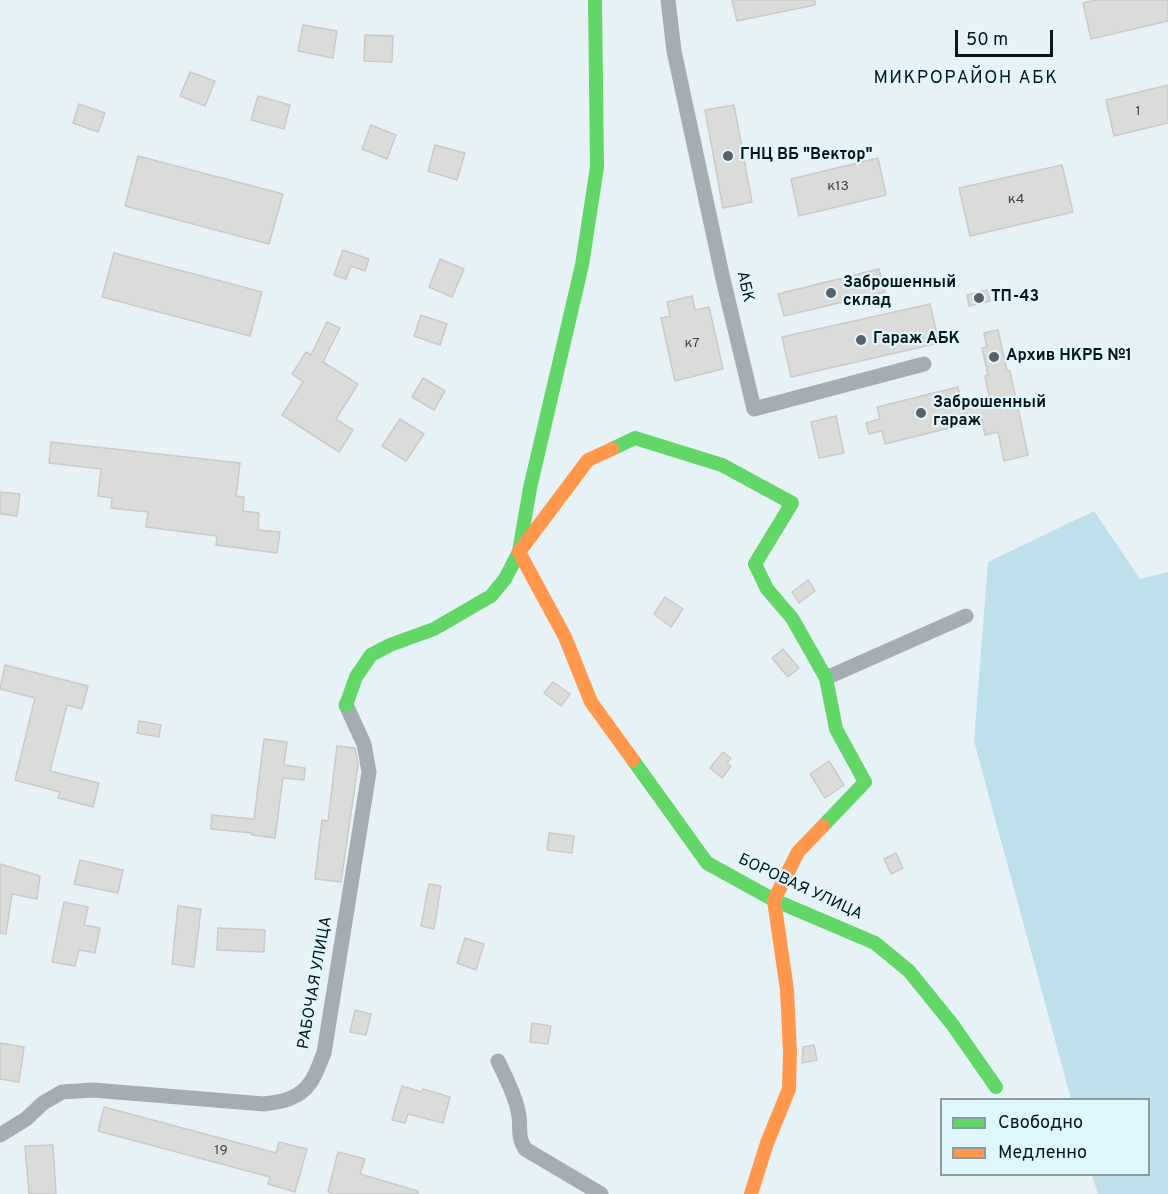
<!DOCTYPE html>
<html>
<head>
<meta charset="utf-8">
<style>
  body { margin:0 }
  #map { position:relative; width:1168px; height:1194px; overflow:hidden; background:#e7f2f7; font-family:Overpass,sans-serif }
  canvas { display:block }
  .legend { position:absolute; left:940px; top:1098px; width:210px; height:78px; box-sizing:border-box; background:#e0f6fe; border:2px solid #8a9ca3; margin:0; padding:8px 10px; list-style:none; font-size:18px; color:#08151a }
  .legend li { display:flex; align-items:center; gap:12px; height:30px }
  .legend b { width:30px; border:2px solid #8a9ca3 }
  .scale { position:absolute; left:955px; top:30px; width:98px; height:27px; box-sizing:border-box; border:3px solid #08151a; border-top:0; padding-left:8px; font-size:18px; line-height:21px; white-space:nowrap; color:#08151a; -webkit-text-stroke:4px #e0f6fe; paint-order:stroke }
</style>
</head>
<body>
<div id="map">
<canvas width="1168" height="1194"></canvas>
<ul class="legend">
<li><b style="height:8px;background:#63d668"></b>Свободно</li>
<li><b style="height:8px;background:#ff974d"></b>Медленно</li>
</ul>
<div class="scale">50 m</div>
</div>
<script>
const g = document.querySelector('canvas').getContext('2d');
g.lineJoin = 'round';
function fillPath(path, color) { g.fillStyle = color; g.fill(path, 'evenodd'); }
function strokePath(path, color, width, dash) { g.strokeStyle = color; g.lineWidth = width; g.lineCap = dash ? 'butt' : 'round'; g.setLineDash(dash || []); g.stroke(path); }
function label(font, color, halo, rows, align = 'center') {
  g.font = font + ' Overpass,sans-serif'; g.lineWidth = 4.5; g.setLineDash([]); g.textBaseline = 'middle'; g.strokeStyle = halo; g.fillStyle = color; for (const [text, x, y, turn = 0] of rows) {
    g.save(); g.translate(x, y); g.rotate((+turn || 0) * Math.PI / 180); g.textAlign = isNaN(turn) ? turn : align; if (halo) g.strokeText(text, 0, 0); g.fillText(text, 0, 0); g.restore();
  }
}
fillPath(new Path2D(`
  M1094 511 1140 579 1168 572V1194H1098L1092 1175 1148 1174V1100L1071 1099 974 741 988 562Z`), '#bfdfea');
const building = new Path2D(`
  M732 0H815V5L737 21Z
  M1096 0H1168V21L1091 39 1083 3Z
  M303 25 337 31 333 58 298 51Z
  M365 35 393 36 392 62 364 61Z
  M190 72 215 81 205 106 180 96Z
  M1168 85V123L1114 136 1106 100Z
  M258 96 290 105 284 129 251 120Z
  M79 104 105 113 98 132 73 123Z
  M734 105 752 202 723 208 705 110Z
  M371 125 396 135 387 159 362 149Z
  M435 145 465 153 457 180 428 171Z
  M138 156 283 194 269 244 125 206Z
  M878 158 886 195 799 216 791 179Z
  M1062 165 1073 212 970 236 959 188Z
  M343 250 369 259 365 271 351 266 346 279 334 275Z
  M114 253 262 292 250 336 102 297Z
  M440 259 464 269 452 297 429 287Z
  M879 269 885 292 784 316 778 294Z
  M987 290 990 301 969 306 967 295Z
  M692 296 695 310 709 307 723 369 675 381 661 318 670 316 667 302Z
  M930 304 939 343 791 377 782 337Z
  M421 315 447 324 440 345 414 336Z
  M327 322 340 328 323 362 358 384 336 419 353 430 339 452 282 415 303 382 292 374 306 352 311 355Z
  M998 330 1007 371H1010L1028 455 1004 461 998 432 985 435 982 420 885 444 882 431 869 434 866 423 880 419 877 407 958 387 961 402 989 396 985 376 988 375 982 348 987 347 984 333Z
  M423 378 445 391 434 410 412 397Z
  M836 416 844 453 819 458 811 422Z
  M400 419 424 434 406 461 382 446Z
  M51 442 240 463 236 496 244 497 243 511 259 513 258 530 280 532 277 553 216 545 217 536 146 527 148 512 111 508 112 498 98 496 101 469 49 463Z
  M0 492 20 494 17 516 0 514Z
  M808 580 815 591 799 603 792 592Z
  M665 597 683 609 671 627 654 614Z
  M783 649 799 668 788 677 772 658Z
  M5 665 88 686 82 709 67 705 50 771 99 783 93 807 58 798 60 792 15 780 35 698 0 689Z
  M553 682 570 694 561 706 544 693Z
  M139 721 161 725 159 737 137 733Z
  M264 739 287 742 284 765 305 768 304 780 283 778 275 838 252 835V833L211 829 212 815 254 819Z
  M337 746 355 748 358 765 341 882 315 879 322 820 328 821Z
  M723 752 731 758 727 763 731 766 722 778 710 768Z
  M829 761 844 785 825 798 810 774Z
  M549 833 574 836 572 853 547 850Z
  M896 853 903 868 891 874 884 859Z
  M80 860 123 870 118 893 74 884Z
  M0 864 40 876 37 899 12 894 6 934 0 933Z
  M429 884 441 886 434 929 421 926Z
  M64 902 88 907 84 925 100 928 95 953 79 950 75 966 52 962Z
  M178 906 201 909 194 967 172 964Z
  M218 928 265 930 264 952 217 950Z
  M465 938 484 944 476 970 457 963Z
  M355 1010 371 1014 366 1035 350 1032Z
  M532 1023 551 1026 548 1044 530 1042Z
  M0 1043 24 1047 19 1082 0 1079Z
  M814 1045 817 1060 802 1063 803 1047Z
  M402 1086 422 1092 423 1089 450 1097 443 1123 408 1114 405 1123 392 1120Z
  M104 1107 276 1153 279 1142 307 1149 295 1192 268 1184 270 1177 98 1131Z
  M53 1145 56 1194H29L25 1146Z
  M338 1152 365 1159 360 1174 418 1191V1194H334L328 1192Z`);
fillPath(building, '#dbdbd9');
strokePath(building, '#cacac8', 1.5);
strokePath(new Path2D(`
  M668 0 674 51 723 279 754 409 924 364
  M826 678 966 616
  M498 1061C506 1078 516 1097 519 1116 521 1131 517 1135 525 1149L601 1194
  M0 1135 26 1119 43 1103 62 1092 93 1090 264 1104C281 1102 299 1099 310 1083 316 1075 320 1062 324 1053L369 772 364 744 346 705`), '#a4aeb2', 15);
strokePath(new Path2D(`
  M612 449 635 438 722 465 792 503 755 564 767 589 792 618 826 678 836 729 865 782 823 826
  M346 705 356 677 371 655 390 645 434 629 491 596 505 579 519 552 530 488 582 265 597 167 595 0
  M633 760 707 863 774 900 875 943 909 971 952 1024 996 1087`), '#63d668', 14);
strokePath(new Path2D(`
  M612 449 588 460 519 552 565 637 591 702 633 760
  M751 1194 767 1143 789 1089 790 1052 787 990 774 900 798 852 823 826`), '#ff974d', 14);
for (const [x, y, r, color] of [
  [728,156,6,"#566267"],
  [831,293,6,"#566267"],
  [979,298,6,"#566267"],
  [861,340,6,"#566267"],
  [994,357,6,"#566267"],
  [921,413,6,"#566267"]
]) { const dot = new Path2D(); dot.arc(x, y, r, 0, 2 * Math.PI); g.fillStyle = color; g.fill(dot); strokePath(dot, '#e0f6fe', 2); }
label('14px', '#3e484b', null, [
  ["1",1138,112],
  ["к13",838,187],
  ["к4",1016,200],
  ["к7",692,344],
  ["19",221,1151]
]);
label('bold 16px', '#08151a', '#e0f6fe', [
  ["ГНЦ ВБ \"Вектор\"",740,156],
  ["Заброшенный",843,284],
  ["склад",843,302],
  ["ТП-43",991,298],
  ["Гараж АБК",873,340],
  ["Архив НКРБ №1",1006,357],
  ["Заброшенный",933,404],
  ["гараж",933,422]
], 'left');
label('16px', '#08151a', '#e0f6fe', [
  ["АБК",744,287,77],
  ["БОРОВАЯ УЛИЦА",800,888,25],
  ["РАБОЧАЯ УЛИЦА",316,983,-80]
]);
g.letterSpacing = '1.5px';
label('18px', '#08151a', '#e0f6fe', [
  ["МИКРОРАЙОН АБК",966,79]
]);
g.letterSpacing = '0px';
</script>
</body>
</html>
